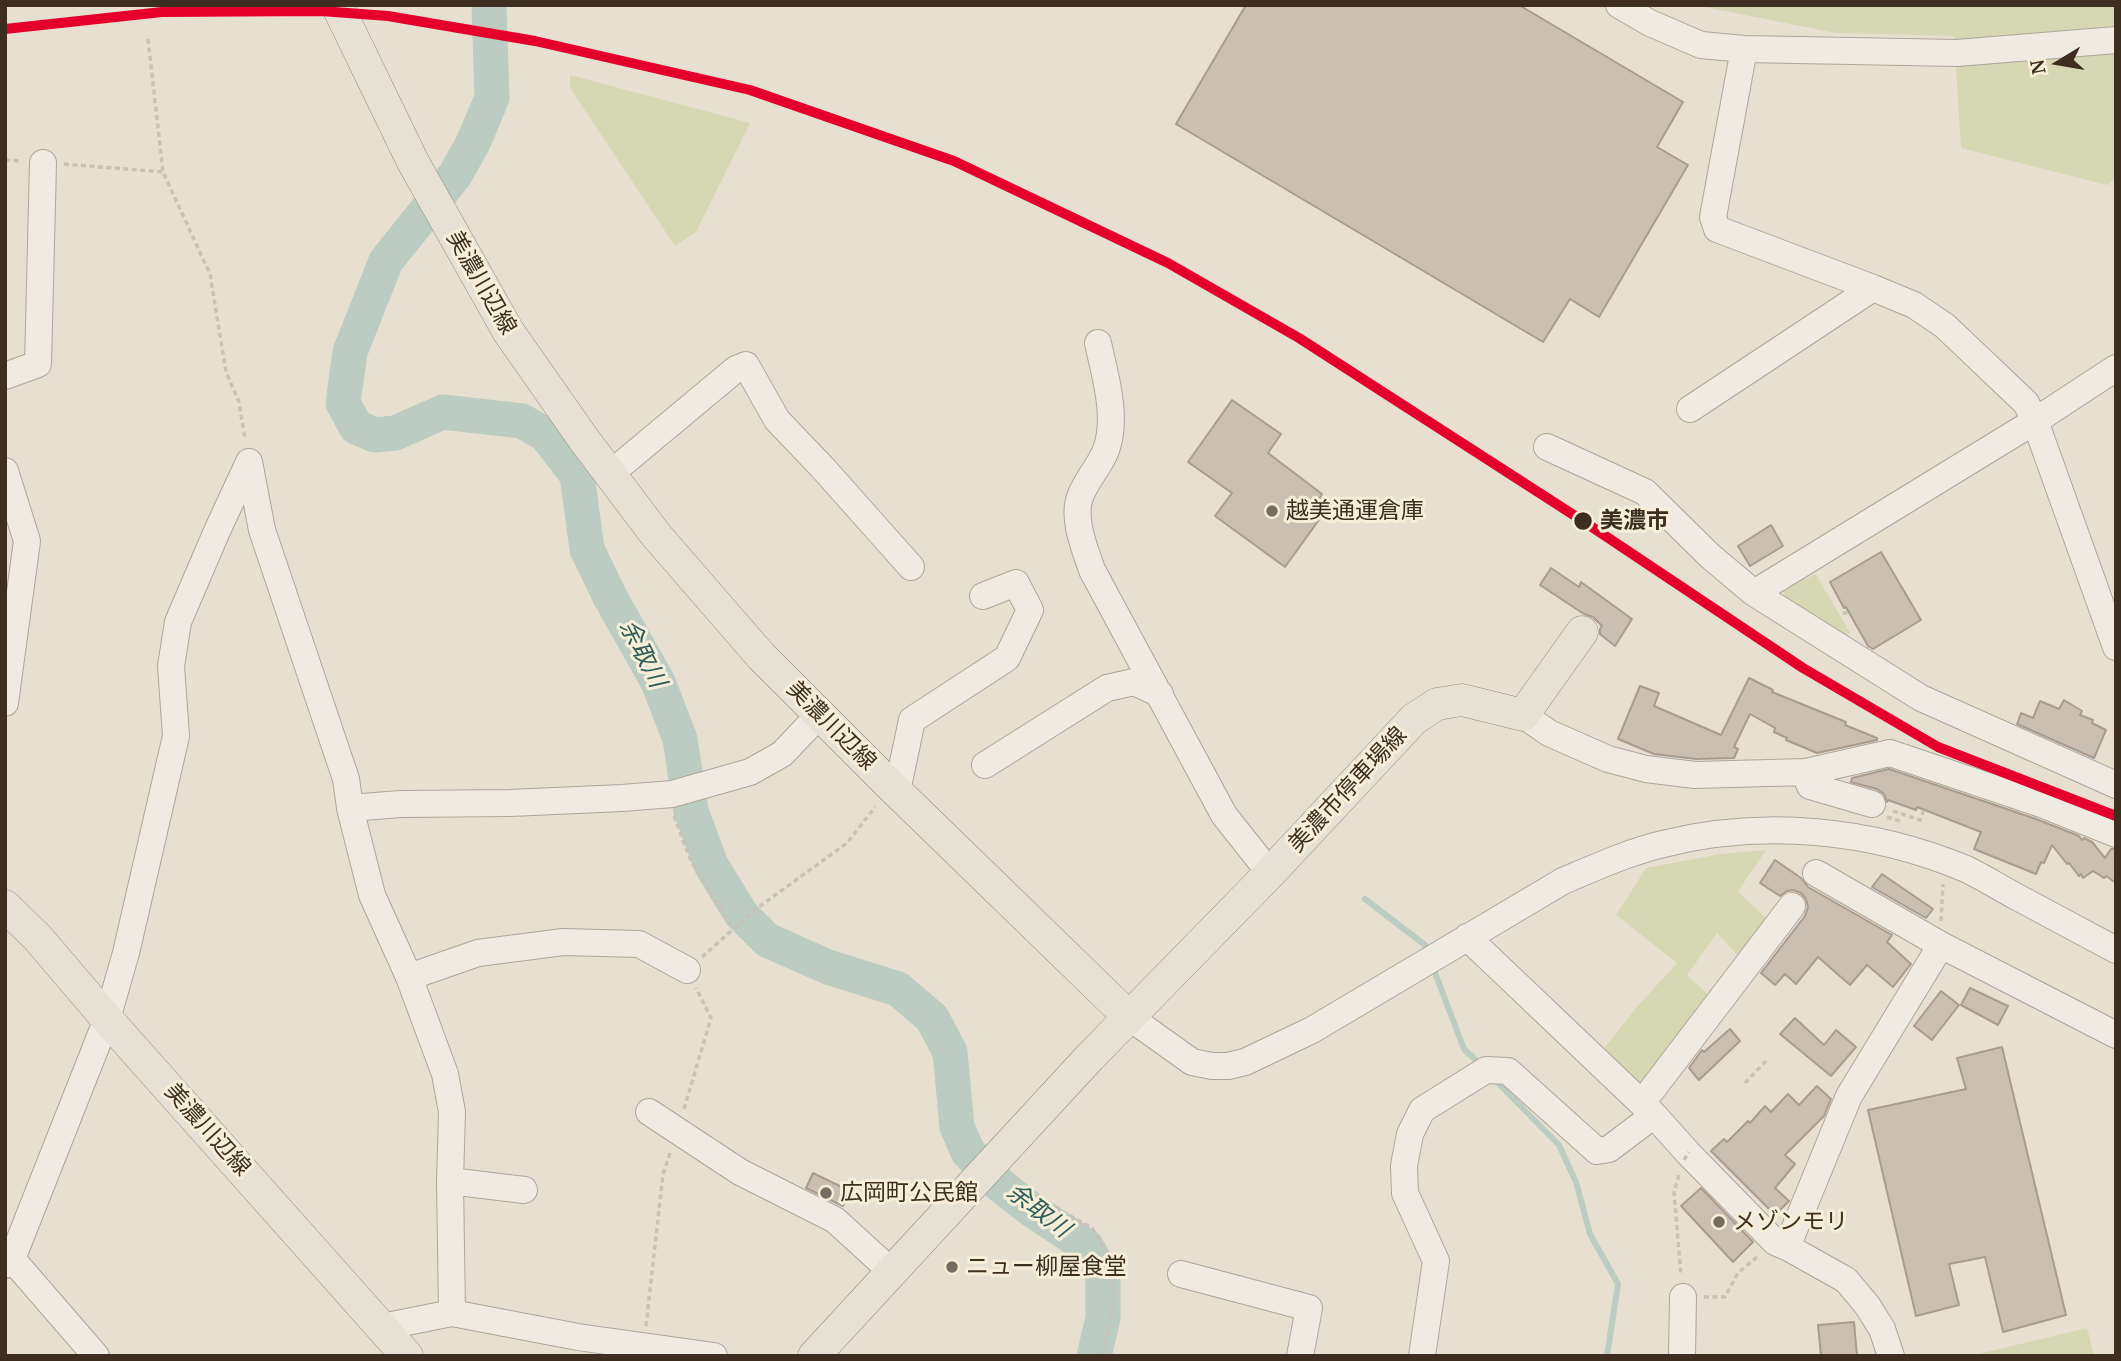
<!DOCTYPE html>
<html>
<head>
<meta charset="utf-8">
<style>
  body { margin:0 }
  #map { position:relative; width:2121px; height:1361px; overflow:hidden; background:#e7e0d1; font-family:"PT Serif",serif }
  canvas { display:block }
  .frame { position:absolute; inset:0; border:7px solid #3d2e20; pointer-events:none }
  .north { position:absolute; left:2023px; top:28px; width:70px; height:70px; -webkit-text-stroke:5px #f7eed8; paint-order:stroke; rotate:259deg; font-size:19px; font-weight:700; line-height:28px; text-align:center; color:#3d2e20 }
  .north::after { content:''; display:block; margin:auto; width:24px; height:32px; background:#3d2e20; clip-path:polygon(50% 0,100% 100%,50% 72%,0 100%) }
</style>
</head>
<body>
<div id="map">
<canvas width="2121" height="1361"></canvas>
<div class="frame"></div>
<div class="north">N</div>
</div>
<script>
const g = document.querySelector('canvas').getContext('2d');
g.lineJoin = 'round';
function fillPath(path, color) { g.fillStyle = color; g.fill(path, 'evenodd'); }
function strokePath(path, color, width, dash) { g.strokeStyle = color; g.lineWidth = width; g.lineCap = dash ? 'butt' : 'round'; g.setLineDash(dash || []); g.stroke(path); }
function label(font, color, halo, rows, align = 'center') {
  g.font = font + ' "PT Serif","Noto Sans JP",serif'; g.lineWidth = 6; g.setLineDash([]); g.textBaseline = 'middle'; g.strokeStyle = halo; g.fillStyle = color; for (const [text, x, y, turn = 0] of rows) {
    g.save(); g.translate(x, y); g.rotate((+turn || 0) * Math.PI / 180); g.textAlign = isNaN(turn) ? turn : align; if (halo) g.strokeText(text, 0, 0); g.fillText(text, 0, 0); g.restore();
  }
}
fillPath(new Path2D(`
  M1694 5H2116V179L2107 185 1961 148 1954 36 1836 33Z
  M570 75 750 123 696 232 675 246 570 88Z
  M1816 574 1850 633 1840 639 1784 601V589Z
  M1766 850 1738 891 1769 921 1742 960 1717 933 1687 975 1716 1002 1636 1088 1603 1050 1636 1008 1677 963 1616 915 1646 868 1721 854Z
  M2087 1328 2094 1356H1970Z`), '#d6d7b3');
strokePath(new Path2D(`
  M1365 899 1425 945 1428 954
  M1432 965 1464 1049 1482 1066
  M1494 1079 1559 1145 1576 1182 1590 1234 1618 1284 1607 1356`), '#bcccc2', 6);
strokePath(new Path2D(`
  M489 5 492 98 473 143 455 175 386 261 350 352 343 403 356 427 375 435 395 433 443 412 522 421 546 435 577 475 587 549 610 597 658 682 680 739 691 811 711 865 741 914 767 940 828 967 898 989 932 1018 950 1052 957 1127 968 1152 1001 1186 1032 1210 1086 1246 1103 1276V1318L1094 1356`), '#bcccc2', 35);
const building = new Path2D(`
  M1246 5H1519L1683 102 1657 147 1688 165 1599 317 1570 299 1543 342 1176 124Z
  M1232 400 1281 434 1268 453 1322 494 1319 499 1329 506 1285 567 1215 516 1232 493 1188 462Z
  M1771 525 1783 546 1750 566 1738 546Z
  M1881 552 1921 620 1873 649 1868 646 1846 607 1844 608 1830 582Z
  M1551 568 1579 587 1581 582 1632 619 1615 646 1600 634V629L1602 626 1593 617 1584 614 1540 585Z
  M1749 678 1773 690 1772 692 1846 722 1845 725 1877 738V740L1817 753 1786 740 1787 738 1774 732 1775 728 1750 714 1734 747 1738 749 1734 758 1696 759 1654 754 1618 739 1640 686 1659 693 1654 706 1721 735Z
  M2064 700 2082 711 2080 715 2093 720 2092 723 2106 730 2094 758 2017 724 2021 713 2033 718 2040 701 2059 709Z
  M1889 769 2036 819 2079 836 2082 840 2084 838 2092 842 2105 858 2111 849H2116V883L2106 876 2104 878 2093 871 2083 878 2081 874 2079 876 2069 863 2067 864 2052 845 2044 863 2041 862 2036 874 1974 849 1981 832 1917 807 1916 810 1888 800 1887 802 1884 794 1877 789 1851 782 1852 778Z
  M1775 860 1801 878 1808 887 1892 935 1887 942 1911 964 1893 987 1867 965 1850 985 1818 957 1796 984 1785 974 1775 985 1761 973 1805 916 1808 907 1806 899 1801 893 1793 890 1787 891 1780 896 1760 883Z
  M1882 874 1933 909 1926 918 1872 887Z
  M1970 988 2008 1006 1998 1025 1961 1005Z
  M1941 991 1959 1005 1932 1040 1914 1026Z
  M1795 1018 1824 1045 1836 1030 1856 1047 1831 1076 1780 1034Z
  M1730 1029 1740 1041 1699 1080 1689 1068 1702 1050 1704 1052Z
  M2002 1047 2066 1315 2003 1332 1985 1257 1949 1264 1959 1305 1916 1316 1868 1110 1966 1089 1957 1058Z
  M1817 1086 1831 1099 1824 1116 1785 1155 1795 1164 1775 1188 1789 1201 1775 1215 1711 1151 1724 1139 1727 1142 1748 1121 1750 1123 1765 1106 1771 1112 1788 1094 1799 1105Z
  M813 1173 850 1191 843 1206 806 1188Z
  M1701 1188 1753 1242 1733 1262 1681 1206Z
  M1854 1322 1857 1356H1821L1818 1325Z`);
fillPath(building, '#cbbfb2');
strokePath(building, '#a89c90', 2);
const minor = new Path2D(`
  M1619 5 1650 23 1701 45 1744 49 1957 53 2116 40
  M1744 49 1713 217 1717 229 1873 288 1914 305 1945 326 2026 403 2035 421 2116 647
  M1098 343C1105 376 1118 417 1106 450 1100 466 1086 480 1080 497 1072 519 1085 549 1092 570L1224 815 1270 873
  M5 376 38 364 43 163
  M1690 409 1873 288
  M1547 447 1645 492 1710 556 1754 593 1921 698 2116 785
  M249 462 262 530 346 779 350 808 372 895 409 977 445 1074 452 1112 450 1181 452 1313
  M5 471 27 541 5 703
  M610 474 736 369 746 365 777 420 822 467 911 567
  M1754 593 2035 421 2116 368
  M1523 715 1549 733 1608 759 1646 769 1695 775 1806 772 1890 753 2041 804 2116 834
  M985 765 1107 688 1134 682 1160 694
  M1804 772 1810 786 1872 804
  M897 791 912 720 1007 658 1030 610 1016 583 983 596
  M350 808 401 804 510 803 622 798 672 794 750 772 782 754 820 714
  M1816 873 1941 945
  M1467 937 1654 1115 1688 1153 1775 1242 1787 1247 1846 1280 1867 1305 1882 1329 1891 1356
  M409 977 478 953 563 942 639 944 687 970
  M1129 1017 1192 1062 1212 1066H1228L1245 1062 1312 1030 1563 881C1596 867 1629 852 1663 844 1764 819 1870 829 1966 869 1983 877 2000 888 2017 897 2050 915 2083 932 2116 950
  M1642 1103 1792 906
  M649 1112 740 1172 835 1220 892 1272
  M450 1181 524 1190
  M1787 1247 1849 1096 1941 945 2116 1035
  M12 1259 96 1356
  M5 1265 12 1259 107 1019 126 953 176 736 171 666 178 622 217 531 249 462
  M1181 1274 1309 1308 1300 1356
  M382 1327 452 1313 578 1337 714 1356
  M1422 1356 1436 1261 1405 1193 1404 1166 1410 1134 1422 1110 1486 1070 1508 1071 1597 1151 1609 1149 1654 1115
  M1682 1356 1683 1297`);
const major = new Path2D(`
  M337 5 413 162 508 331 585 441 656 535 761 656 891 786 1129 1017
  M5 906 37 937 107 1019 407 1356
  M814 1356 1090 1057 1270 873 1414 719 1437 704 1462 700 1523 715 1582 632`);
strokePath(minor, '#ada599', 28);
strokePath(major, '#928b80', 33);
strokePath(new Path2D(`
  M148 39 163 172 210 274 226 372 239 402 245 439
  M5 160 21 161
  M64 164 163 172
  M1843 614 1858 606
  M1893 811 1920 820 1931 791
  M674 816 691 861 733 928
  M1887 817 1903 822
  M1941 921 1943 884
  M702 957 756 909 847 843 875 807
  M1745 1083 1766 1061
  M684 1109 711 1018 696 988
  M1679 1175 1674 1192 1681 1275
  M1013 1179 1022 1189 1092 1228 1112 1260 1115 1297 1103 1356
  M1704 1297H1725L1738 1273 1757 1257
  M646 1326 663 1174 670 1153`), '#c8c2b9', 3.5, [5, 3.5]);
strokePath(minor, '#efebe3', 26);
strokePath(major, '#e6e1d4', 32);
strokePath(new Path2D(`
  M1684 1160 1689 1152`), '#c8c2b9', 3.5, [5, 3.5]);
strokePath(new Path2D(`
  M5 29 162 12 321 11 388 16 535 41 750 90 954 161 1168 263 1299 338 1583 521 1803 668 1938 747 2116 816`), '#e4002b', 10);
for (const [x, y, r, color] of [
  [1272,511,7,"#786c5e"],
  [1583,521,10,"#3d2e20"],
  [826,1193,7,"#786c5e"],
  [1719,1222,7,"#786c5e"],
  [952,1267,7,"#786c5e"]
]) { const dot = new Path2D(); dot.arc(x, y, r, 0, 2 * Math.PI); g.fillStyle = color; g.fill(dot); strokePath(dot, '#f7eed8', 2.5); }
label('23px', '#3d2e20', '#f7eed8', [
  ["美濃川辺線",481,283,60],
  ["美濃川辺線",831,726,45],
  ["美濃市停車場線",1348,790,-47],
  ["美濃川辺線",207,1130,48]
]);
label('23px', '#3d2e20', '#f7eed8', [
  ["越美通運倉庫",1286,511],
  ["広岡町公民館",840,1193],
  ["メゾンモリ",1733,1222],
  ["ニュー柳屋食堂",966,1267]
], 'left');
label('bold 23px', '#3d2e20', '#f7eed8', [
  ["美濃市",1600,521]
], 'left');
label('italic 24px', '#2f5d5a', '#f7eed8', [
  ["余取川",642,654,63],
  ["余取川",1038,1211,37]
]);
</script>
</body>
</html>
